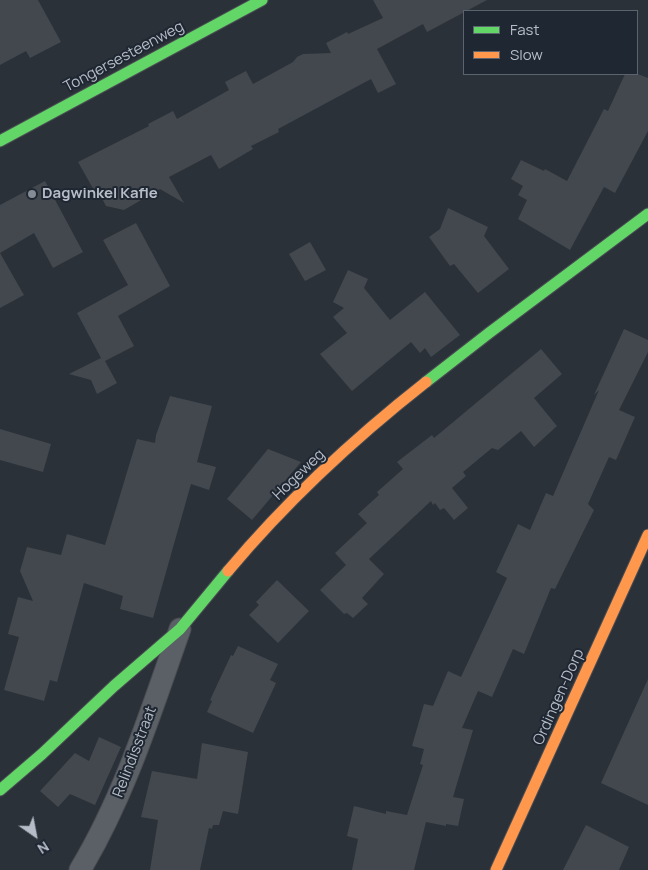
<!DOCTYPE html>
<html>
<head>
<meta charset="utf-8">
<style>
  body { margin:0 }
  #map { position:relative; width:648px; height:870px; overflow:hidden; background:#2b3138; font-family:Manrope,sans-serif }
  canvas { display:block }
  .legend { position:absolute; left:463px; top:10px; width:175px; height:65px; box-sizing:border-box; background:#1f2732; border:1px solid #5b636e; margin:0; padding:6px 9px; list-style:none; font-size:15px; color:#b6bdc8 }
  .legend li { display:flex; align-items:center; gap:10px; height:25px }
  .legend b { width:25px; border:1px solid #5b636e }
  .north { position:absolute; left:10px; top:810px; width:50px; height:50px; -webkit-text-stroke:4px #1f2732; paint-order:stroke; rotate:147deg; font-size:14px; font-weight:700; line-height:20px; text-align:center; color:#b6bdc8 }
  .north::after { content:''; display:block; margin:auto; width:18px; height:22px; background:#b6bdc8; clip-path:polygon(50% 0,100% 100%,50% 72%,0 100%) }
</style>
</head>
<body>
<div id="map">
<canvas width="648" height="870"></canvas>
<ul class="legend">
<li><b style="height:6px;background:#63d668"></b>Fast</li>
<li><b style="height:6px;background:#ff974d"></b>Slow</li>
</ul>
<div class="north">N</div>
</div>
<script>
const g = document.querySelector('canvas').getContext('2d');
g.lineJoin = 'round';
function fillPath(path, color) { g.fillStyle = color; g.fill(path, 'evenodd'); }
function strokePath(path, color, width, dash) { g.strokeStyle = color; g.lineWidth = width; g.lineCap = dash ? 'butt' : 'round'; g.setLineDash(dash || []); g.stroke(path); }
function label(font, color, halo, rows, align = 'center') {
  g.font = font + ' Manrope,sans-serif'; g.lineWidth = 4; g.setLineDash([]); g.textBaseline = 'middle'; g.strokeStyle = halo; g.fillStyle = color; for (const [text, x, y, turn = 0] of rows) {
    g.save(); g.translate(x, y); g.rotate((+turn || 0) * Math.PI / 180); g.textAlign = isNaN(turn) ? turn : align; if (halo) g.strokeText(text, 0, 0); g.fillText(text, 0, 0); g.restore();
  }
}
fillPath(new Path2D(`
  M0 0H38L61 42 30 58 26 51 0 65Z
  M373 0H487L427 32 423 24 377 49 396 84 378 93 371 79 278 129 279 132 251 146 253 149 219 169 211 155 169 177 184 203 160 189 124 210 106 206 97 189 95 192 78 162 149 126 148 124 173 111 177 119 229 90 225 82 246 71 253 84 293 62 297 57 303 54 331 53 326 43 347 32 348 34 383 18Z
  M625 74H638L648 78V131L615 193 604 187 570 250 518 219 527 200 518 195 523 186 511 179 521 160 544 171 545 169 567 181 604 109 608 111Z
  M45 181 83 252 53 268 34 233 0 253V205Z
  M448 208 488 227 484 236 509 269 478 293 454 264 450 266 429 237 440 229Z
  M136 223 170 286 118 316 134 346 105 361 117 383 97 394 91 380 69 374 101 358 77 313 128 285 103 240Z
  M310 242 326 270 305 281 289 254Z
  M0 253 24 295 0 308Z
  M348 270 368 279 364 288 390 320 425 292 460 335 431 357 425 348 420 353 411 342 352 391 320 354 347 333 333 317 344 308 333 302Z
  M624 329 648 340V352L619 410 635 417 616 460 609 457 588 504 594 510 555 589 551 588 524 654 513 649 492 697 478 691 462 728 473 730 453 797 464 799 458 826 446 824V826L426 822 414 870H352L358 839 347 836 354 806 386 814V811L407 815 423 765 420 764 424 749 412 746 424 704 433 706 448 671 461 677 507 578 496 572 518 524 530 530 546 493 553 496 599 390 594 395Z
  M541 349 562 374 534 398 557 426 534 447 521 431 498 450 492 448 463 472 466 476 452 488 468 508 454 520 444 508 440 510 435 503 433 505 431 501 369 559 384 574 362 598 368 604 353 618 347 613 344 614 320 590 346 565 335 553 367 523 358 514 379 495 377 492 403 469 397 462 432 435 434 438Z
  M170 396 212 406 197 462 216 467 209 490 191 484 153 618 120 609 123 596 84 583 57 682 50 680 44 701 4 690 19 637 8 634 18 597 33 601 20 571 27 547 61 555 67 534 105 545 137 439 155 443 156 435Z
  M0 429 51 444 43 472 0 460Z
  M268 449 301 462 252 520 227 499Z
  M277 580 309 611 278 643 249 615 259 605 256 602Z
  M238 646 278 664 270 680 276 683 253 733 207 712 212 701 210 700 231 655 233 656Z
  M648 679V805L601 783Z
  M99 737 121 747 95 805 70 794 58 807 40 791 75 753 89 761Z
  M202 743 248 752 238 814 223 811 219 825H213L212 829 209 828 200 870H150L158 820 141 817 152 771 197 779Z
  M586 825 629 847 619 870H563Z`), '#43484e');
const street = new Path2D(`
  M80 870C125 795 151 711 180 629`);
const fast = new Path2D(`
  M0 141 262 0
  M426 382 489 333 648 214
  M0 790 42 754 114 686 180 629 228 571`);
const slow = new Path2D(`
  M228 571C285 503 356 437 426 382
  M496 870 648 535`);
strokePath(street, '#494d53', 23);
strokePath(fast, '#494d53', 13);
strokePath(slow, '#494d53', 13);
strokePath(street, '#5b5f66', 21);
strokePath(fast, '#63d668', 11);
strokePath(slow, '#ff974d', 11);
for (const [x, y, r, color] of [
  [32,194,5,"#858c96"]
]) { const dot = new Path2D(); dot.arc(x, y, r, 0, 2 * Math.PI); g.fillStyle = color; g.fill(dot); strokePath(dot, '#1f2732', 2); }
label('15px', '#b6bdc8', '#1f2732', [
  ["Tongersesteenweg",124,57,-28],
  ["Hogeweg",299,475,-44],
  ["Ordingen-Dorp",559,697,-66],
  ["Relindisstraat",135,752,-69]
]);
label('bold 15px', '#b6bdc8', '#1f2732', [
  ["Dagwinkel Kafle",42,194]
], 'left');
</script>
</body>
</html>
